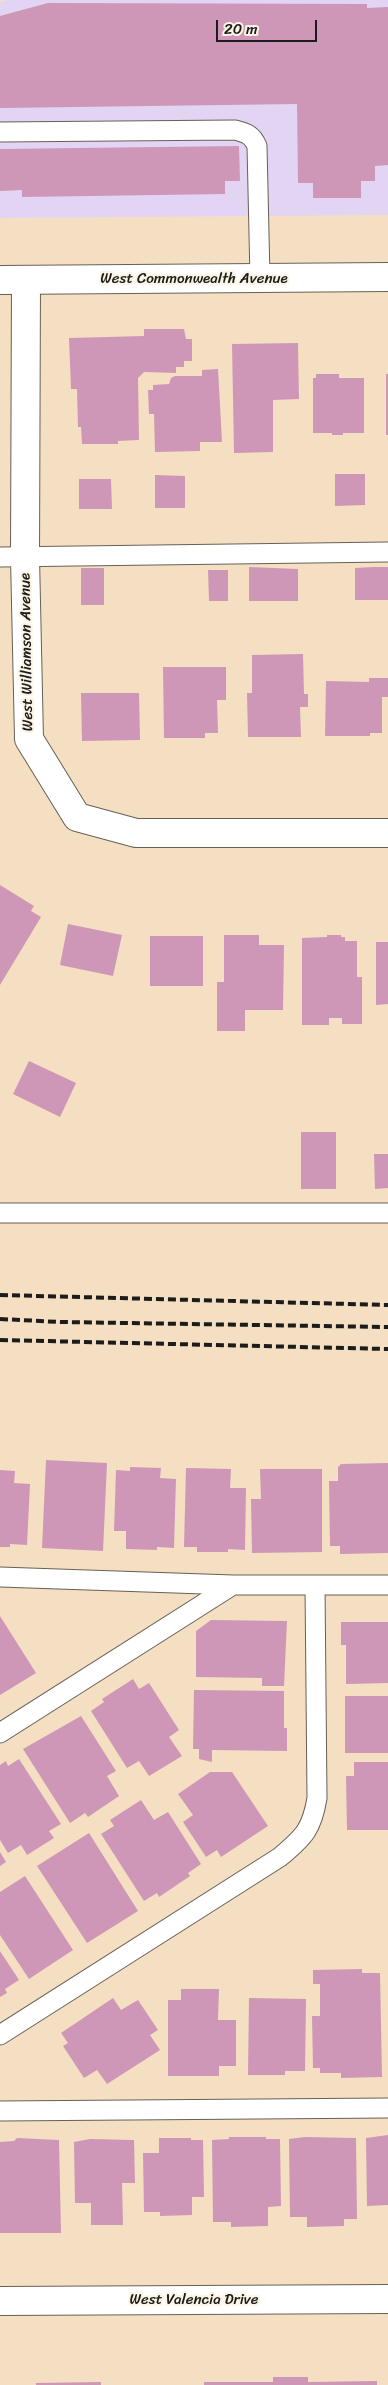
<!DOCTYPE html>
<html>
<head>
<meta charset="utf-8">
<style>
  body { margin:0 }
  #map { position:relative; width:388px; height:2385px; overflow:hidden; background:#f5dfc2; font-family:Sriracha,sans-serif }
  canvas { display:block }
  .scale { position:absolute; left:216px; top:20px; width:101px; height:22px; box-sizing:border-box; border:2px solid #1c1c1c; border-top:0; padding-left:6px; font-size:15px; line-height:18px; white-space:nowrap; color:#1c1c1c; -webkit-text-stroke:4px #fcf5e5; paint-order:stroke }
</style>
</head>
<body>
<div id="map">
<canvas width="388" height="2385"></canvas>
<div class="scale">20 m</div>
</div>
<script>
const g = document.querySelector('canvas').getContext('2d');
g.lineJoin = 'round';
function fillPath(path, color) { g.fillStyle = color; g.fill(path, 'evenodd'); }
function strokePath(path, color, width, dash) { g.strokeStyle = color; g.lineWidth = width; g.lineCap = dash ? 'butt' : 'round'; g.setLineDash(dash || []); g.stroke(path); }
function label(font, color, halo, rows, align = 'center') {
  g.font = font + ' Sriracha,sans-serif'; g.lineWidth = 4.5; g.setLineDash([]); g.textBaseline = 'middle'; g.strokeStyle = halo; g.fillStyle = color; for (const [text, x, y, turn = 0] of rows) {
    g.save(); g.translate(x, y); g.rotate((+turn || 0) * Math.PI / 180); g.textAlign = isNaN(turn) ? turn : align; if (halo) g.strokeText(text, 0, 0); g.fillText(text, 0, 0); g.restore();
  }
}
fillPath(new Path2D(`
  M8 0H388V215L0 218V2Z`), '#e2d4f3');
fillPath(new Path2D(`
  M48 3 367 4V8L388 7V165L375 166V181H361V198H313V183H298L297 104 0 108V16Z
  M239 146 240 181H225V194L22 197V190L0 191V149Z
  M144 329H184L186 339H192V361H184V367H176V373L144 372 138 378 139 440 118 441V444H82L81 427H78L77 389H71L69 338 144 336Z
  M298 343 299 399 273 400V452L234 453 232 344Z
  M218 369 222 442H200V451L155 452 154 414H149L148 390H153V385L169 384 171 378 175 376H202V370Z
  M316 374H339V378H364V433H343V435H332V433H313V378H316Z
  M386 374H388V435H386Z
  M335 474H365V505L335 506Z
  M155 475 185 476V508H155Z
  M79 479H111L112 509H79Z
  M249 567 298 569V601H249Z
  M372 567H388V600H355V568Z
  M81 568H104V605H81Z
  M208 570H228V601H209Z
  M303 654 304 694H308V707H300L301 737H248L247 693H252V655Z
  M163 667H226V700H217L218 733H205V738H164Z
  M369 678H388V697H382V733H370V736H325L326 681 369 682Z
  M81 693H139L140 740 82 741Z
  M0 885 34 906 31 911 41 917 0 985Z
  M68 924 122 935 113 976 60 965Z
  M224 935H259V945H284L283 1010H245V1031H217V982H224Z
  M327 935H341V937H345V941H357V977H362V1024H342V1018H329V1025H302V938L327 937Z
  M150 936H203V986H150Z
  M376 942H388V1004L376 1005Z
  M29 1061 76 1083 60 1117 13 1094Z
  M301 1132H336V1189H301Z
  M374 1154H388V1188L375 1189Z
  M46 1460 107 1463 103 1551 42 1548Z
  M388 1463V1553L340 1554V1546H330L329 1481H338V1467L341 1464Z
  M130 1467 161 1468 160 1478 176 1479 174 1548 157 1547V1550L126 1549V1531H114L116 1470 130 1471Z
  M186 1468 231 1469 230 1488H246L245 1550 228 1549V1552H197V1547H184Z
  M260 1469H322V1552L252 1553 251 1499H261Z
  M0 1470 15 1471 14 1483 30 1484 27 1545 10 1544V1547H0Z
  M0 1616 36 1673 0 1695Z
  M211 1620 287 1621 284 1686H262V1678L196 1677V1631Z
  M341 1622H388V1683L346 1684V1645H341Z
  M133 1679 139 1689 149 1683 179 1730 169 1737 182 1756 149 1776 139 1761 127 1768 91 1711 104 1702 102 1699Z
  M194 1690 284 1691V1728H287V1751L212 1750V1762L199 1759V1749H193Z
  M345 1696H388V1753H345Z
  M81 1716 116 1771 107 1776 119 1796 88 1817 85 1813 70 1823 23 1749Z
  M19 1759 61 1824 49 1831 54 1838 27 1855 21 1845 8 1853 0 1840V1765L6 1761 8 1766Z
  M354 1762H388V1830H347L346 1776H354Z
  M210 1772H232L268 1826 221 1857 217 1850 206 1857 183 1822 193 1815 178 1794Z
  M141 1800 154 1820 168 1812 201 1864 188 1873 190 1876 159 1897 157 1893 144 1901 101 1834 114 1826 110 1820Z
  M89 1833 138 1911 87 1943 37 1866Z
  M0 1852 6 1862 0 1866Z
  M25 1876 73 1950 29 1979 0 1935V1892Z
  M0 1951 19 1980 5 1989 7 1993 0 1997Z
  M362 1969V1973H380L382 2077 341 2078V2073H320V2068H313L312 2016H320V1984H313V1970Z
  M181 1989H219L218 2020H236V2066H219V2076H168V2000H181Z
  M113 1998 121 2010 138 2000 158 2030 150 2035 160 2050 107 2084 97 2070 84 2078 63 2046 68 2043 61 2033Z
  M249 1998 306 1999 305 2071H285V2075H248Z
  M388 2135V2205L367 2206 366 2138Z
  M229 2137H266V2139H280L281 2206 268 2207V2226L231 2227V2222H213L212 2140 229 2139Z
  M305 2137 356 2138 357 2219H344V2226L307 2227V2217H290L289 2139Z
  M17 2138 59 2140 61 2233H0V2142L14 2141Z
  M159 2138H191V2140H203L204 2197H192V2215L160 2216V2212H144L143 2153H159Z
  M90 2139 134 2140 135 2183H122L123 2225H91V2203H75L74 2142Z
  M273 2377H308V2382L377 2381V2385H204V2382H273Z
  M101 2382V2385H36V2383Z`), '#ce97b7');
const lane = new Path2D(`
  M0 132 235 130C247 133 252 135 257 146L260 278
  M0 557 388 552
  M0 1213H388
  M0 1577 233 1585H388
  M0 1733 233 1585
  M0 2035 280 1857C304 1837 312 1829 317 1798L315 1585
  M0 2111 388 2108`);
const street = new Path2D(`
  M26 280 25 557 29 739 77 817 136 833H388`);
const secondary = new Path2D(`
  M0 280 388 277
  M0 2301 388 2299`);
strokePath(lane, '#686056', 21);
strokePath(street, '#686056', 30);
strokePath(secondary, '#686056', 30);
strokePath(lane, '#fff', 19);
strokePath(street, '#fff', 28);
strokePath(secondary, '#fff', 28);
strokePath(new Path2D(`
  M0 1295 388 1305
  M0 1319 60 1322 388 1327
  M0 1340 388 1349`), '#1c1c1c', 4, [8, 4]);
label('15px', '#1c1c1c', '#fcf5e5', [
  ["West Commonwealth Avenue",194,279],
  ["West Williamson Avenue",27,652,-91],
  ["West Valencia Drive",194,2300]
]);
</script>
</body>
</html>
